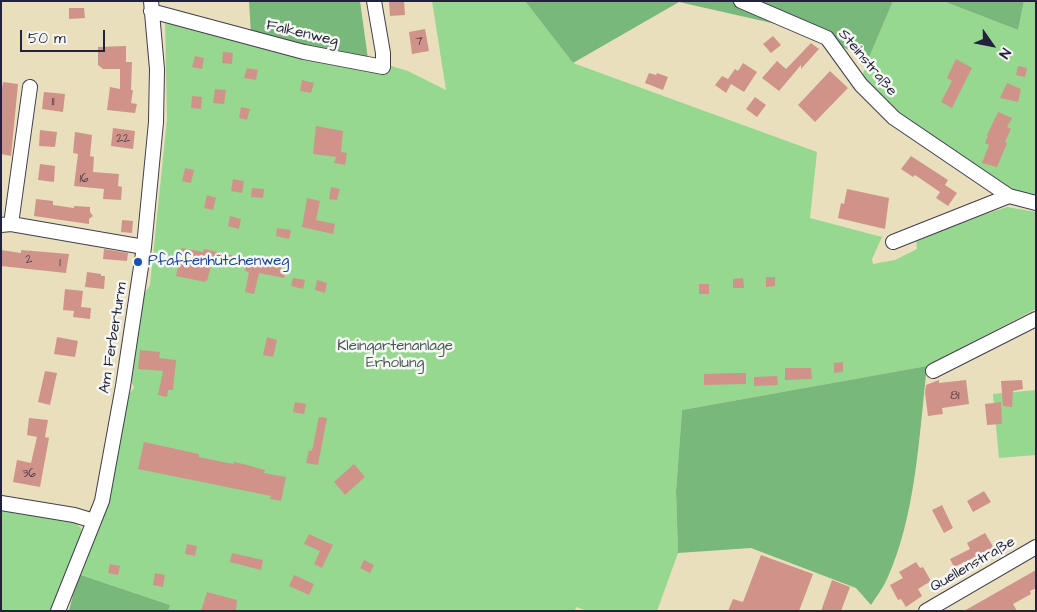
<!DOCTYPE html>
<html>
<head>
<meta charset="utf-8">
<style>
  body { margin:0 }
  #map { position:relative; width:1037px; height:612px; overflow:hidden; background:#e9dfbc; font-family:"Architects Daughter",sans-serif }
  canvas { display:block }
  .frame { position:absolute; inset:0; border:2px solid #22223b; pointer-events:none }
  .north { position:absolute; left:967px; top:20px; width:50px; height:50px; -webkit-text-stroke:4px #f6f6f2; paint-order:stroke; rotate:123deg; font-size:14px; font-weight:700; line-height:20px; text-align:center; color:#22223b }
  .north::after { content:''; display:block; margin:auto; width:18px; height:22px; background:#22223b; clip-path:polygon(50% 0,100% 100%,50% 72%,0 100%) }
  .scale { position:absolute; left:20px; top:30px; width:85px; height:22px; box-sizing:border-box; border:2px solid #22223b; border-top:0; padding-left:6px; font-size:15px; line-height:18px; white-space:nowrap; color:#22223b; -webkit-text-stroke:4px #f6f6f2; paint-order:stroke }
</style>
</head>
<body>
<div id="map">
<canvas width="1037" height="612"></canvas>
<div class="frame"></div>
<div class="north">N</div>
<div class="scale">50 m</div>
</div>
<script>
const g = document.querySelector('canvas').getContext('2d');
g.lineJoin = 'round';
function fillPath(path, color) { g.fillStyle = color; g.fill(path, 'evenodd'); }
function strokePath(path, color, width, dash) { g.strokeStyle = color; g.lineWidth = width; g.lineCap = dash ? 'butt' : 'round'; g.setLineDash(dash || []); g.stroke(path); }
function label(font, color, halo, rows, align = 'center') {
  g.font = font + ' "Architects Daughter",sans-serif'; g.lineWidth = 5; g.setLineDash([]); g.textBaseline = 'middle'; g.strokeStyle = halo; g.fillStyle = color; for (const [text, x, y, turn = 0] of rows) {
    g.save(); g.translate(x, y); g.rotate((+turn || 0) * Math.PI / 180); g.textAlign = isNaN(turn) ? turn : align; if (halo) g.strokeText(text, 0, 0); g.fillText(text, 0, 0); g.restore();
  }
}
fillPath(new Path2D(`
  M432 1H525L573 63 817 152 810 218 882 237 872 259 873 264 895 260 917 249 916 237 1007 207 1036 212V309L927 366 682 410 676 492 678 553 657 611H588L576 607 575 611H168L170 605 78 574 128 395 134 388 131 380 138 304 150 285 167 119 165 18 368 59 408 71 446 90Z
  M893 1H943L1018 30 1024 1H1036V198L1013 193 859 85 868 60Z
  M1036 390V455L999 458 993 394Z
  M1 508 74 522 81 528 82 540 51 611H1Z`), '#96d890');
fillPath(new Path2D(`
  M249 1H360L368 59 251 34Z
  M525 1H893L868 60 816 33 679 2 573 63Z
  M943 1H1024L1018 30Z
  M927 366C919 435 916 516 887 579 883 588 876 597 871 605L856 588 751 548 678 553 676 492 682 410Z
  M78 574 170 605 168 611H69Z`), '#78b87a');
fillPath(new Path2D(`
  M389 1H404L405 15 390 16Z
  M69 8H84L85 18 69 19Z
  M425 29 429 51 412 54 409 32Z
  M773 36 781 45 771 53 763 44Z
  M811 43 819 49 801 69V65L779 91 762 78 777 61 786 69Z
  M126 46V62H132L131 90H133L131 103 137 104 135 113 107 110 110 87 120 89V69H103L98 65V47Z
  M223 52 233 53 232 64 222 63Z
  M195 56 204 58 202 69 192 67Z
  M956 59 972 68 952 108 941 102 952 81 947 78Z
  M743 63 757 72 744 92 731 84 726 93 715 85 722 76 728 79 735 69 738 71Z
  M1018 66 1027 68 1025 77 1016 75Z
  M247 68 258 70 256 80 244 78Z
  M830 71 848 88 815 122 798 105Z
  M649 73 656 75 657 73 668 77 663 90 645 83Z
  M302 80 314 83 311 93 300 91Z
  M3 82 18 84 11 156 1 154V94Z
  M1007 83 1021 89 1018 102 1000 98Z
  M215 89 226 90 224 104 213 103Z
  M44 92 65 94 63 112 42 109Z
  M192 96 202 97 201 109 191 108Z
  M755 97 766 105 757 117 746 109Z
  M241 107 250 109 247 120 239 118Z
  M998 112 1012 118 1007 127 1011 129 1005 142 1007 143 997 167 982 163 989 145 985 143 988 136 987 135Z
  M316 126 343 131 341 152 347 153 345 165 334 163 336 157 313 154Z
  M113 128 135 131 133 149 111 146Z
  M40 130 57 132 55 147 39 146Z
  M75 132 92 135 90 156 94 157 93 172 119 174 118 186 122 187 121 200 103 199 104 189 74 186 78 154 73 153Z
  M911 156 948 180 945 185 957 193 948 206 936 198 940 192 915 175 913 177 901 169Z
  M40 164 55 166 54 182 38 180Z
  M185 168 194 170 191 183 182 181Z
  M233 179 244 181 242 193 231 191Z
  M331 187 340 189 337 200 329 199Z
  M252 188 264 189 263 198 251 197Z
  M847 189 889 198 885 229 838 218 841 203 844 204Z
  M207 195 216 198 213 210 204 208Z
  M307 198 320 201 316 220 335 224 333 234 302 227Z
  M36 199 53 201V205L74 208V206L90 207V212L93 216 89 219V224L34 216Z
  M230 216 241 219 239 229 228 226Z
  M122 220 133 221 132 233 121 232Z
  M277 228 291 230 289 239 276 236Z
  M182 248 203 252 204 249 234 256 232 266 212 262 207 281 205 280V282L176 276Z
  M104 249 128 253 127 261 103 259Z
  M1 250 21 253V250L69 254 66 273 1 266Z
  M247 262 286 269 284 278 259 273 254 294 245 292 249 272 245 271Z
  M87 272 101 274V276H105L104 289 85 287Z
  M766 277H775V286L766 287Z
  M293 278 305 280 303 289 291 286Z
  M743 278 744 288H733V279Z
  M317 280 327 283 325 293 315 290Z
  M699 284H709V294H699Z
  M65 289 83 291 81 307 91 308 90 319 73 317 74 311 63 310Z
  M57 337 78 341 75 357 54 354Z
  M267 337 277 340 273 357 263 355Z
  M140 350 160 352 159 358 176 360 173 390H168L167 397 158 395 163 371 138 369Z
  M843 362V372L834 373V363Z
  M785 368H811L812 379 785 380Z
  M45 371 57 373 50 405 38 402Z
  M735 373H746V384L704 385V374Z
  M777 376 778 385 754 386V377Z
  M939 380V383L966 380 969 404 942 408 943 414 928 416 925 393 926 385Z
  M1022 380 1023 389 1013 391 1012 407 1003 406 1001 381Z
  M295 402 306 404 304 414 293 412Z
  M1001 402 1002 424 987 425 985 404Z
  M319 417 327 418 318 465 306 463 309 450 312 451Z
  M29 418 48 420 45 437 49 438 40 487 13 482 17 460 31 463 37 437 27 435Z
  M144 442 199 454V457L233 464 234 462 243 464 265 470 264 473 286 477 281 501 270 499 271 496 138 469Z
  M354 464 365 477 345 495 334 482Z
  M984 491 991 502 973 512 967 501Z
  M942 505 953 528 944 533 932 510Z
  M985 533 995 550 976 560 975 557 954 567 950 559 970 549 967 543Z
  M309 534 333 545 322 568 314 564 320 551 304 544Z
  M187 544 197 546 195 556 185 554Z
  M232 553 263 560 261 570 230 562Z
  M761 555 813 574 799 611H728L733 599 743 602Z
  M364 560 374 565 370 573 360 568Z
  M916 562 920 568 923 567 931 581 918 589 922 596 906 607 901 599 898 600 890 585 903 578 899 572Z
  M110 564 120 566 118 575 108 573Z
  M1036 570V588L1030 591 1031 594 1013 604 1017 611H964Z
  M155 573 165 575 163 587 153 585Z
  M294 575 314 584 309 595 289 586Z
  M832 580 850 587 841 611H821Z
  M207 592 237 600 236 611H201Z`), '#d09389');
const street = new Path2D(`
  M741 1 827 38 861 85 894 118 1009 196 1036 203
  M151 11 304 52 383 67V53L374 1
  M11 224 30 87
  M1 225 11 224 144 247
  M893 242 1009 196
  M933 371 1036 319
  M1 503 74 515 94 521
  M58 611 102 501 123 386 144 247 156 122 157 69 151 1
  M926 611 1036 547`);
strokePath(street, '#403e4e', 16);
strokePath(street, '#fff', 14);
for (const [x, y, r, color] of [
  [138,262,5,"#1a4fb4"]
]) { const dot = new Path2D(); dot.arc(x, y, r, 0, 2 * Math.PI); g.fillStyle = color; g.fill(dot); strokePath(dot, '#f6f6f2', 2); }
label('12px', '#4e3e4e', null, [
  ["7",419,42],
  ["11",53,102],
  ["22",123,139],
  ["16",84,179],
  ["2",29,260],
  ["1",60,263],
  ["81",955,396],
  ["36",29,474]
]);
label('15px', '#22223b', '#f6f6f2', [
  ["Falkenweg",302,34,13],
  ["Steinstraße",867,63,50],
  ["Am Ferberturm",114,338,-81],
  ["Quellenstraße",973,565,-30]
]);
label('15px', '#164399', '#f6f6f2', [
  ["Pfaffenhütchenweg",148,262]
], 'left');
label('15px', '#455954', '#f6f6f2', [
  ["Kleingartenanlage",395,347],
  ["Erholung",395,364]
]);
</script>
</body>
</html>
